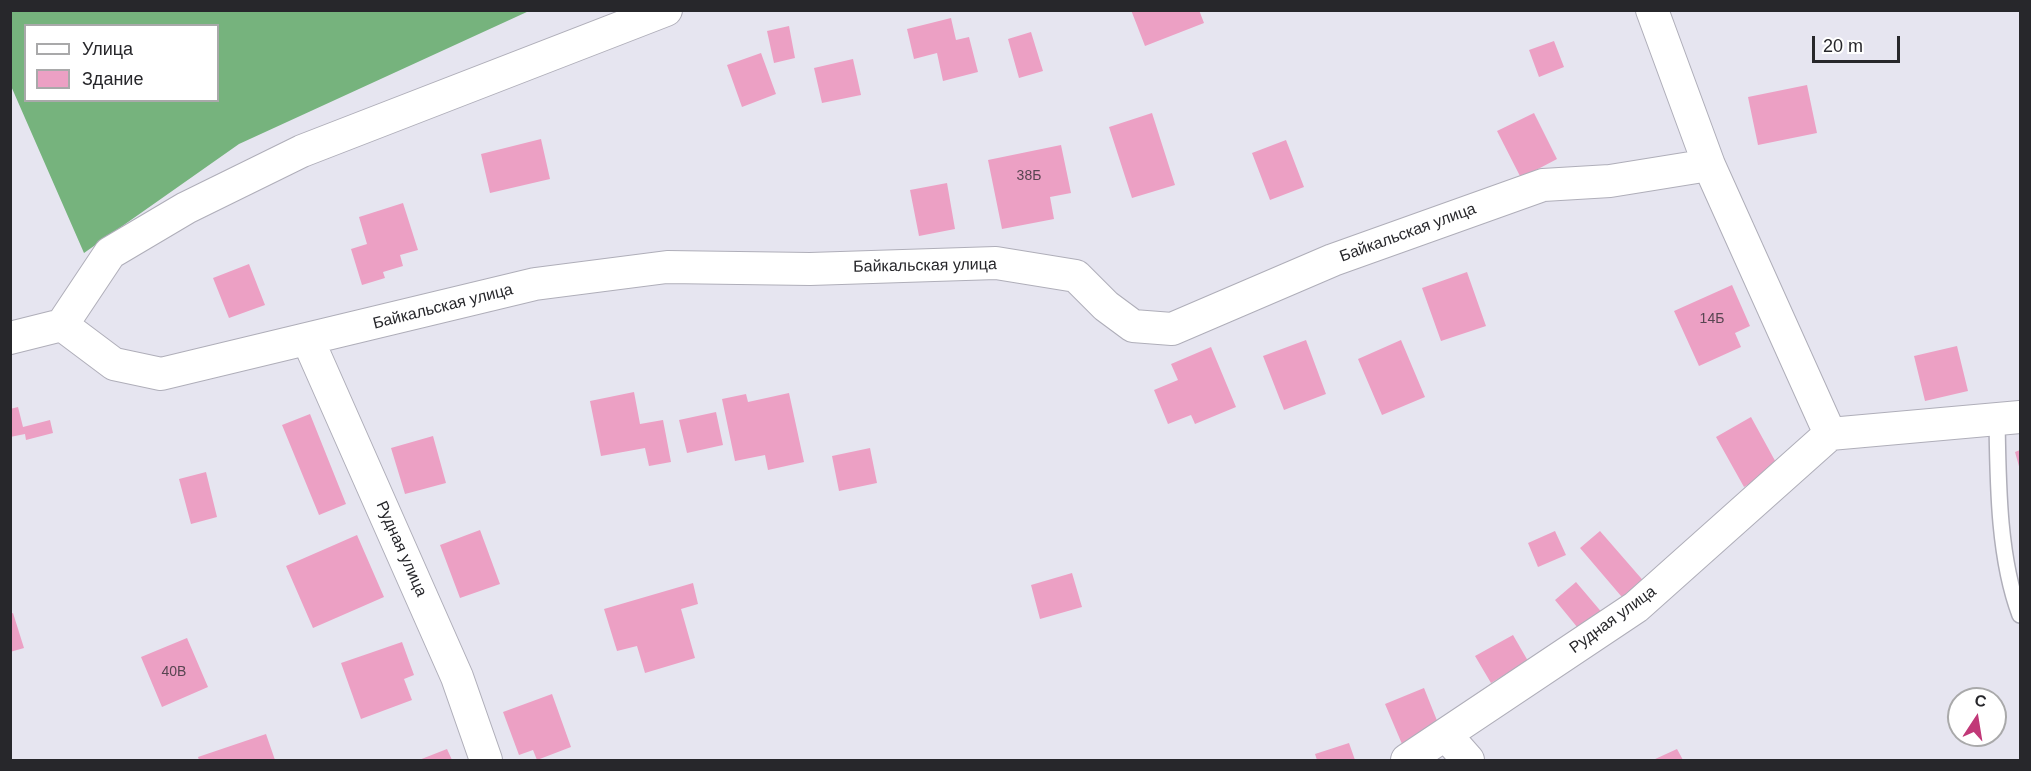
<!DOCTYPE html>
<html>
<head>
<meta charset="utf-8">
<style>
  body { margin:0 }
  #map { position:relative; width:2031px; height:771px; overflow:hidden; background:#e6e5f0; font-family:Arial,sans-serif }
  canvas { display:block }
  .frame { position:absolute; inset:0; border:12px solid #27272b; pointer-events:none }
  .legend { position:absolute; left:24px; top:24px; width:195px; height:78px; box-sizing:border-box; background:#fff; border:2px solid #a9a9aa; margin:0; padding:8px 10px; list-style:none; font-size:18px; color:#27272b }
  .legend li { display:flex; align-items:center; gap:12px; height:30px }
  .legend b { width:30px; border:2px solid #a9a9aa }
  .north { position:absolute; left:1947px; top:687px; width:60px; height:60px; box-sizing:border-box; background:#fff; border:2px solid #a9a9aa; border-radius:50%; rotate:12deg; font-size:16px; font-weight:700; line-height:24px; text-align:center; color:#27272b }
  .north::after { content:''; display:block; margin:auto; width:21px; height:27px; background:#c13978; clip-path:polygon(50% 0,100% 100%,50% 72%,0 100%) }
  .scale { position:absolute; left:1812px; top:36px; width:88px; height:27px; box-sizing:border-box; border:3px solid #27272b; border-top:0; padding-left:8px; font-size:18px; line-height:21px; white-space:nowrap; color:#27272b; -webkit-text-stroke:4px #fff; paint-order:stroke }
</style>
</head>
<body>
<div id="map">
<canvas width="2031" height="771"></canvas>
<div class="frame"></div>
<ul class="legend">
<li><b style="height:8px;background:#fff"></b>Улица</li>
<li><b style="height:16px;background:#eca0c4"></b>Здание</li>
</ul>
<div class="north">С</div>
<div class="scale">20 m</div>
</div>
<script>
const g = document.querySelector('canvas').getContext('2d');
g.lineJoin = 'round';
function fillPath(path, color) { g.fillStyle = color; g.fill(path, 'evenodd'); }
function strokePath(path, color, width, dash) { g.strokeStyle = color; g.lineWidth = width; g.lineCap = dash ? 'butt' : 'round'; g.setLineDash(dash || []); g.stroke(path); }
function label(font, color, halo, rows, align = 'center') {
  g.font = font + ' Arial,sans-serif'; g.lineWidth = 4.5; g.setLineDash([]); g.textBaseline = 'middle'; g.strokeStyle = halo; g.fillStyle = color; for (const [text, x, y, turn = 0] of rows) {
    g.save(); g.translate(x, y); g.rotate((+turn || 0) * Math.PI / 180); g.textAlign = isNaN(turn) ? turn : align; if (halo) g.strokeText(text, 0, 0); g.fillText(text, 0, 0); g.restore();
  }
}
fillPath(new Path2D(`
  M10 11H529L239 144 84 253 11 86ZM26 26H218V100H26Z`), '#76b37d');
fillPath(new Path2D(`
  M1131 10H1199L1204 23 1145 46Z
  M951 18 956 40 969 37 978 72 943 81 937 53 914 59 907 29Z
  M789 26 795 58 774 63 767 31Z
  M1031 32 1043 71 1019 78 1008 39Z
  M1554 41 1564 67 1539 77 1529 50Z
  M761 53 776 94 742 107 727 65Z
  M853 59 861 95 822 103 814 68Z
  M1807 85 1817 133 1758 145 1748 97Z
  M1152 113 1175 185 1132 198 1109 127Z
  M1534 113 1557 159 1521 178 1497 131Z
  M541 139 550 179 490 193 481 154Z
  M1286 140 1304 187 1270 200 1252 153Z
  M1061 145 1071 193 1050 197 1054 219 1002 229 988 160Z
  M947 183 955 229 919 236 910 190Z
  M403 203 418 250 400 255 403 266 383 272 385 278 362 285 351 249 367 244 359 217Z
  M249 264 265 305 229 318 213 278Z
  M1467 272 1486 326 1441 341 1422 288Z
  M1732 285 1750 326 1735 333 1741 347 1699 366 1674 311Z
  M1306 340 1326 394 1284 410 1263 356Z
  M1401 340 1425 397 1382 415 1358 359Z
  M1957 346 1968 391 1925 401 1914 356Z
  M1211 347 1236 407 1195 424 1191 415 1168 424 1154 390 1178 380 1171 364Z
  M634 392 640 424 663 420 671 462 649 466 645 448 601 456 590 401Z
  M789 393 804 462 768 470 765 455 735 461 722 399 746 394 748 402Z
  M18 407 23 427 50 420 53 433 26 440 25 434 10 437V409Z
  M716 412 723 445 687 453 679 420Z
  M310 414 346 504 319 515 282 425Z
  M1751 417 1779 468 1744 487 1716 437Z
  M433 436 446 483 405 494 391 448Z
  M870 448 877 483 839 491 832 456Z
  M2020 450V470L2015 452Z
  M206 472 217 517 191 524 179 479Z
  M480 530 500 584 460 598 440 545Z
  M1555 531 1566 555 1538 567 1528 543Z
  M1600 531 1647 585 1627 603 1580 548Z
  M357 535 384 597 313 628 286 566Z
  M1072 573 1082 607 1040 619 1031 585Z
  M1576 582 1604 615 1582 633 1555 600Z
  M693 583 698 604 681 609 695 658 645 673 637 646 617 651 604 609Z
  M13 613 24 648 10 652V614Z
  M1513 635 1528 661 1491 683 1475 656Z
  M187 638 208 687 162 707 141 657Z
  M402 642 414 675 404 679 412 700 361 719 341 663Z
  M1424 688 1440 728 1402 744 1385 704Z
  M552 694 571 747 537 760 533 750 519 755 503 712Z
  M266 734 275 760H199L198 757Z
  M1349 743 1355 760H1317L1315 754Z
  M447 749 452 760H419Z
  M1677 749 1683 760H1653Z`), '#eca0c4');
const lane = new Path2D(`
  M1997 419C1998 481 1998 557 2020 615`);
const street = new Path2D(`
  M1652 10 1709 165 1830 434 2020 417
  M62 325 114 364 161 374 535 284 667 267 810 269 996 263 1076 276 1106 306 1133 326 1172 329 1333 260 1543 185 1610 181 1709 165
  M10 338 62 325 110 253 186 208 302 151 666 10
  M308 340 457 677 486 760
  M1446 735 1468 760
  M1407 760 1636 607 1830 434`);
strokePath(lane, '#afaeb9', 18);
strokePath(street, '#afaeb9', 34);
strokePath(lane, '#fff', 15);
strokePath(street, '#fff', 32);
label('14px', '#584551', null, [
  ["38Б",1029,176],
  ["14Б",1712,319],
  ["40В",174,672]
]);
label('16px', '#27272b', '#fff', [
  ["Байкальская улица",1408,233,-20],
  ["Байкальская улица",925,266,-1],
  ["Байкальская улица",443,307,-14],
  ["Рудная улица",401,549,66],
  ["Рудная улица",1613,620,-36]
]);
</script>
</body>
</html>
